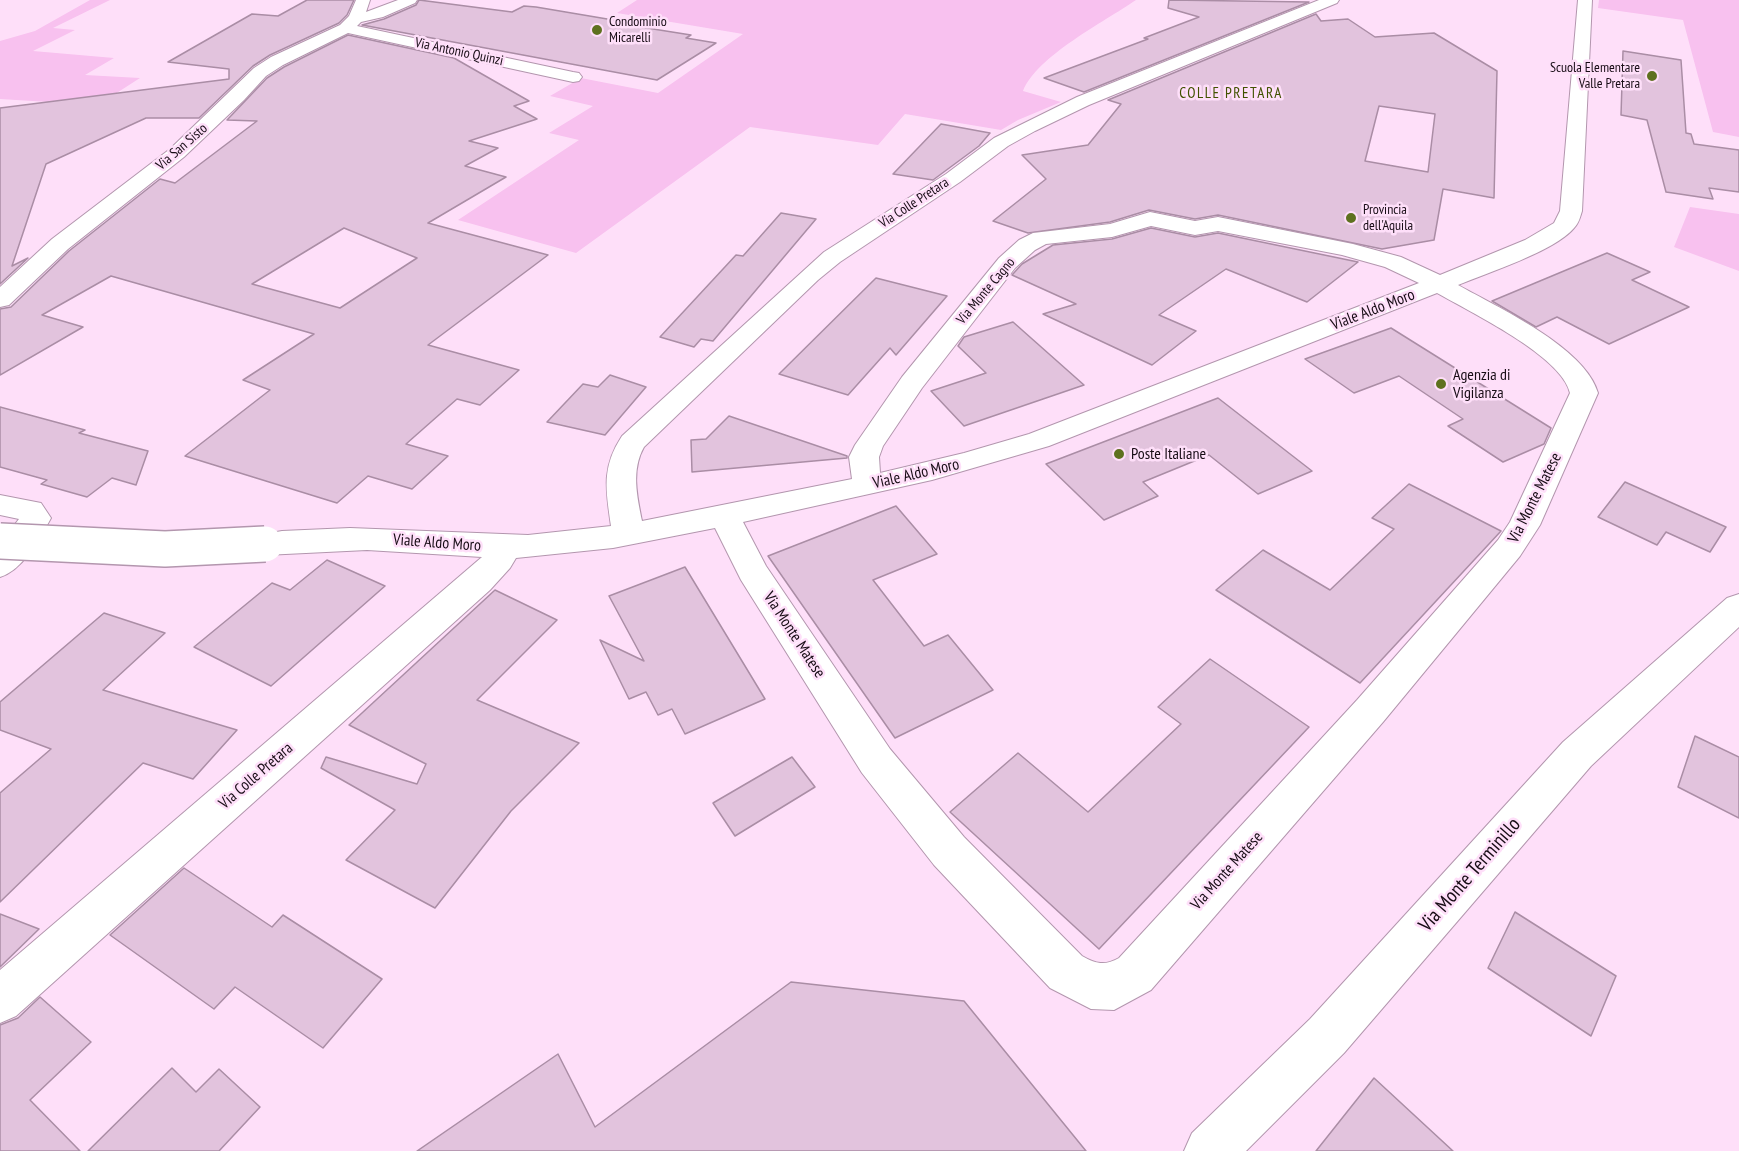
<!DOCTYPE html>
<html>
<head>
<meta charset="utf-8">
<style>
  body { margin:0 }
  canvas { display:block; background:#fedff9 }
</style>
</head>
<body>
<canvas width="1739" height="1151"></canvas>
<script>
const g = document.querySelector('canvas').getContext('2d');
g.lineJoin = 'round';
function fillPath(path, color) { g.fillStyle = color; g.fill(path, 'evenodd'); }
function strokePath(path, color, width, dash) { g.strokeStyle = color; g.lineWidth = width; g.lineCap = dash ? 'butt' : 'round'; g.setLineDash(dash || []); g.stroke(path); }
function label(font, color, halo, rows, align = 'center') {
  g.font = font + ' "PT Sans Narrow",sans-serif'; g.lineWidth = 5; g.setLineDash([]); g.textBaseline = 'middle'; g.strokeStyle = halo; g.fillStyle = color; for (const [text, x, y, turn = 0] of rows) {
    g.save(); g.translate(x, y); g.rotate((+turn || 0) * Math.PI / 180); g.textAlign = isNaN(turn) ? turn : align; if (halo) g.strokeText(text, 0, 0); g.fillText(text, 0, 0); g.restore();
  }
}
fillPath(new Path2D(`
  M90 0H110L53 28 75 30 33 51 114 58 85 75 140 78 98 105 0 99V41L35 31Z
  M637 0H1136C1104 22 1037 56 1023 91L1061 102 1018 120 1001 130 905 114 878 145 750 127 576 253 458 220 579 140 549 133 593 106 550 96 581 78 658 93 743 34 617 13Z
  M1599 0H1739V137L1713 132 1683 20 1598 8Z
  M1690 207 1739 214V271L1674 247Z`), '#f8c1ef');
const building = new Path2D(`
  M307 0H354L347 15 339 23 270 55 253 66 199 118H146L46 164 12 266 28 258 0 284V108L229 79V69L168 62 252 14 278 16Z
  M419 0 512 12 524 6 536 7 631 23 628 25 691 35 686 38 716 43 657 80 362 25 384 19 416 5Z
  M1169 0 1309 2 1084 92 1044 78 1148 39 1144 38 1199 17 1168 8Z
  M1316 14 1321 21 1348 19 1375 37 1434 33 1497 71 1494 198 1443 189 1434 240 1382 249 1218 215 1195 219 1149 210 1110 222 1028 233 993 221 1046 179 1022 155 1088 145 1121 104 1108 100ZM1379 106 1435 114 1428 172 1365 161Z
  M348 35 454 58 529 101 514 106 537 119 469 141 498 148 465 166 506 177 428 223 548 255 428 345 519 370 480 405 457 399 406 444 448 456 412 489 368 476 337 503 185 456 270 390 243 380 314 334 111 276 42 315 83 327 0 375V309L11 307 69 251 160 179 175 183 257 121 227 120 267 78 284 67ZM344 228 417 258 340 308 252 284Z
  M1623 51 1681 60 1686 133 1691 134 1694 144 1739 150V192L1709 188 1713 199 1666 192 1647 120 1621 115Z
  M941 124 990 133 979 146 933 180 893 174Z
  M781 213 816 219 713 341 701 339 694 347 660 337 736 255 743 256Z
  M1151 228 1195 237 1218 233 1358 262 1307 302 1226 269 1159 315 1196 331 1152 365 1043 314 1076 304 1012 275 1022 264 1053 245 1112 239Z
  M1607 253 1650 272 1632 280 1689 307 1609 344 1557 317 1536 327 1492 301Z
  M876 278 947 296 896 355 890 348 848 395 779 374Z
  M1013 322 1084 385 964 426 931 391 986 373 958 346 964 337Z
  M1391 328 1551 428 1544 444 1503 462 1448 426 1463 419 1399 376 1354 393 1305 359Z
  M610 375 646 387 605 435 547 422 583 384 598 387Z
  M1218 398 1312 471 1258 494 1209 455 1143 482 1158 496 1104 520 1046 464Z
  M0 407 85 430 79 433 148 451 136 485 112 478 87 497 41 484 47 480 0 467Z
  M729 416 847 456V458L692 472 691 440 706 439Z
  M1625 482 1726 527 1710 552 1666 532 1657 545 1598 517Z
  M1409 484 1501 531 1360 683 1216 590 1263 550 1330 590 1394 529 1372 518Z
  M896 506 937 554 873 580 924 646 948 635 993 690 895 738 768 556Z
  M327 560 385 586 271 686 194 647 272 583 290 590Z
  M685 567 765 699 685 734 672 709 658 715 646 692 629 699 600 640 644 661 609 596Z
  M495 590 557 620 477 700 579 743 511 811 435 908 346 860 395 810 321 768 326 757 417 784 426 764 349 725Z
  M104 613 165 633 103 690 237 730 193 779 143 763 0 902V793L51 749 0 730V702Z
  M1210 659 1309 727 1099 949 950 812 1018 753 1088 812 1181 724 1158 707Z
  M1695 736 1739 757V818L1678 787Z
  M792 757 815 787 735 836 713 803Z
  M184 868 272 927 283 915 382 979 323 1048 235 987 214 1009 110 935Z
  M1515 912 1616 976 1591 1036 1488 968Z
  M0 914 39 929 0 967Z
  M791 982 964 1001 1086 1151H417L558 1054 595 1127Z
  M40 997 91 1042 30 1100 80 1151H0V1025L18 1018Z
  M172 1068 196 1092 219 1069 260 1107 219 1151H88Z
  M1374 1078 1453 1151H1316Z`);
fillPath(building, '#e2c3dd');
strokePath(building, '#aa8da5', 1.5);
const minor = new Path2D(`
  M356 0H370L366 12 398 0H417L415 3 383 17 361 22 357 26 573 72 579 73 582 77 579 81 573 82 348 33 283 65 266 76 244 100 184 157 68 249 9 305 0 307V287L52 239 170 149 254 68 271 57 340 25 349 16Z
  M1319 0H1339L1337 3 1089 105 1035 131 1008 146 960 182 840 262 818 280 644 447C631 470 637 496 642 521L852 479 849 457 855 445 902 377 999 258 1019 240 1033 233 1110 224 1150 212 1195 221 1218 217 1353 244 1401 257 1440 275 1525 240 1554 223 1560 211 1578 0H1592L1582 211C1580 217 1579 223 1574 228 1555 251 1487 273 1458 285 1497 307 1585 347 1598 393L1540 525 1520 556 1383 722 1151 990 1114 1010 1091 1009 1050 988 934 865 862 773 741 580 715 528 613 548 516 558 510 568 490 590 16 1016 0 1023V970L482 557 367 550 265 555 254 552 249 544 254 536 282 531 350 528 528 535 611 526C606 490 601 468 622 436L824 252 946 174 994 138 1077 97ZM1151 226 1195 235 1218 231 1342 255 1385 267 1419 283 1029 434 964 453 880 473 879 457 883 446 922 388 1015 268 1035 250 1046 244 1112 237ZM1437 293C1470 312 1562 356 1570 393L1510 522 1498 540 1357 700 1119 958C1105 966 1096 964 1082 956L964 837 890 749 766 566 743 522 932 480 1049 446Z
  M0 495 41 503 51 518C40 538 23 570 0 577V543L19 519 0 515Z
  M1739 594V627L1591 766 1344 1053 1246 1151H1184L1192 1133 1310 1019 1563 742 1727 598Z`);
strokePath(minor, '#b396ae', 2);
fillPath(minor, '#fff');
const minorBridge = new Path2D(`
  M0 541 165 549 265 544`);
strokePath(minorBridge, '#b396ae', 38, []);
strokePath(minorBridge, '#fff', 35);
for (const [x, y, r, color] of [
  [597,30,6,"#5e711f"],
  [1652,76,6,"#5e711f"],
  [1351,218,6,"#5e711f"],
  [1441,384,6,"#5e711f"],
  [1119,454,6,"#5e711f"]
]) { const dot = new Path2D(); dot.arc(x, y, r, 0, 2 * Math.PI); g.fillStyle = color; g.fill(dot); strokePath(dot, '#fedff9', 2); }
label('14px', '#170c15', '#fedff9', [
  ["Condominio",609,22],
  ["Micarelli",609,38],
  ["Scuola Elementare",1640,68,"right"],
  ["Valle Pretara",1640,84,"right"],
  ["Provincia",1363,210],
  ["dell'Aquila",1363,226]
], 'left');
label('14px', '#170c15', '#fedff9', [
  ["Via Antonio Quinzi",459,52,12],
  ["Via San Sisto",182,147,-41],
  ["Via Colle Pretara",914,203,-33],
  ["Via Monte Cagno",986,291,-50]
]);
g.letterSpacing = '1.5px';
label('15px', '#415200', '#fedff9', [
  ["COLLE PRETARA",1231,94]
]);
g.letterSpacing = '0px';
label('16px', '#170c15', '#fedff9', [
  ["Viale Aldo Moro",1373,310,-21],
  ["Viale Aldo Moro",916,474,-13],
  ["Via Monte Matese",1535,498,-63],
  ["Viale Aldo Moro",437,543,4],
  ["Via Monte Matese",794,635,57],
  ["Via Colle Pretara",256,776,-41],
  ["Via Monte Matese",1227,871,-48]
]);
label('16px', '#170c15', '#fedff9', [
  ["Agenzia di",1453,375],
  ["Vigilanza",1453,393],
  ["Poste Italiane",1131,454]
], 'left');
label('20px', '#170c15', '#fedff9', [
  ["Via Monte Terminillo",1470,875,-49]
]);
</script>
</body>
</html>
